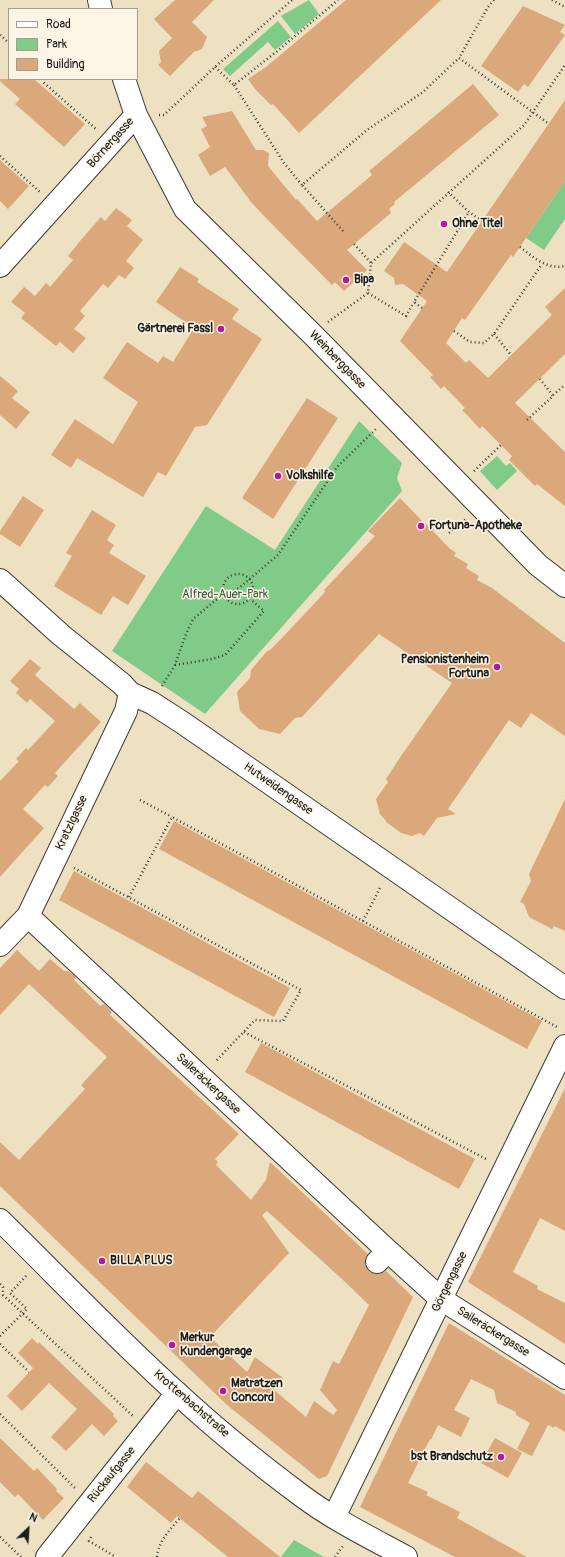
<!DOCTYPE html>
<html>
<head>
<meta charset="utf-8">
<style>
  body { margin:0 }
  #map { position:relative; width:565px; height:1557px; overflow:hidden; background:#ede1c1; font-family:Pangolin,sans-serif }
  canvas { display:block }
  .legend { position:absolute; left:8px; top:8px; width:130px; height:72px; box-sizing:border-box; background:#fcf5e5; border:1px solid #a29e95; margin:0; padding:5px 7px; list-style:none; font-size:12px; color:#1c1c1c }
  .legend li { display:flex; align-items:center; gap:8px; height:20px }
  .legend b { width:20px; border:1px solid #a29e95 }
  .north { position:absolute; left:8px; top:1509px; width:40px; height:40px; -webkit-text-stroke:3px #fcf5e5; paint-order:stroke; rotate:25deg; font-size:11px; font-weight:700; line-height:16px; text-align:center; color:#1c1c1c }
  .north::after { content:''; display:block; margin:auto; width:14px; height:18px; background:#1c1c1c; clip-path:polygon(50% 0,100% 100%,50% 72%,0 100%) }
</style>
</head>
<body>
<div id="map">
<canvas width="565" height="1557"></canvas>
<ul class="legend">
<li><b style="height:5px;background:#fff"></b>Road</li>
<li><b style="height:11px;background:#81cb88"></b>Park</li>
<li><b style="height:11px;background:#dba87c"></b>Building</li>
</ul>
<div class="north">N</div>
</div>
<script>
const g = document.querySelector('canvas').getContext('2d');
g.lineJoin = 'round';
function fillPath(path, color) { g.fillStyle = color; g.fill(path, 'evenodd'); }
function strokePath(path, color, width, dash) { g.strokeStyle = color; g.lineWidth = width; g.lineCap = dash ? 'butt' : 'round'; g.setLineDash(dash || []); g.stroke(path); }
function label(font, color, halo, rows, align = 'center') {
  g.font = font + ' Pangolin,sans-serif'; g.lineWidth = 3; g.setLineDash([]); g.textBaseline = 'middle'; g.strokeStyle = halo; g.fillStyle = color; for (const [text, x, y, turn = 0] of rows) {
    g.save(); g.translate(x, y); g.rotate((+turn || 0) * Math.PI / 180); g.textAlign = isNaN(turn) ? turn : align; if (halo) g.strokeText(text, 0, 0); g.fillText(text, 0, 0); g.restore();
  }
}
fillPath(new Path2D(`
  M309 0 319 14 295 34 281 16Z
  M278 21 291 37 275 50 268 42 230 76 223 69Z
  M565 181V219L544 250 526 238Z
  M359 421 402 463 397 478 402 491 205 714 112 651 206 506 275 550Z
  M497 456 506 466 510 463 517 471 497 490 480 471Z
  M294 1540 322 1556 325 1557H281Z`), '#81cb88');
fillPath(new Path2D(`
  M175 0H214L192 22 207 37 202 49 194 52 170 76 158 65 161 62 159 51 172 38 154 19Z
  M346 0H441L299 133 273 104 271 105 255 89 248 79 266 67Z
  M523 6 565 25 560 32 565 35 528 87 524 84 518 92 481 66Z
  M0 79H34L85 124 64 147 15 104 20 99 0 81Z
  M473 84 499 115 394 202 395 204 389 209 391 213 347 250 367 270 344 291 335 282 332 285 265 217 251 202 225 167 210 176 198 155 210 147 201 129 207 126 202 117 232 111 256 150H263L269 153 268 166 296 200 297 199 317 221 372 175 369 171Z
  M565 100V181L513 257 511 255 465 320 462 318 446 343 466 363 469 360 488 378 552 315 545 307 565 288V354L515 403 565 452V506L537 484 535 486 509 460 512 456 482 426 480 429 469 417 462 410 465 408 444 386 441 389 430 377 433 375 400 341 427 301 403 284 395 285 394 278 384 271 404 242 447 272Z
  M0 160 29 186 8 209 0 201Z
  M116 208 132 220 127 226 143 240 126 261 134 268 125 279 119 275 108 288 103 284 80 311 85 316 74 329 86 338 73 353 60 342 56 346 21 318 25 313 11 302 24 287 35 296 46 283 50 287 73 260 68 256 80 241 101 217 105 221Z
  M180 267 199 279 197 282 239 309 232 319 262 339 207 425 195 427 166 476 158 472 143 497 77 458 71 468 51 455 75 419 113 444 138 402 103 378 127 342 158 363 163 356 173 362 194 328 156 302Z
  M0 376 18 391 12 398 30 412 16 429 0 415Z
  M307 398 338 418 273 519 242 498Z
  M23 496 44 510 20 547 0 534V531Z
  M400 498 425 524 434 529 433 531 449 548 456 553 454 556 468 564 466 568 479 576 477 580 492 588 565 643V736L531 713 521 728 509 720 448 809 456 814 437 818 424 836 420 833 412 836 401 833 386 822V821L380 814 376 799 388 782 386 779 401 756 452 683 379 634 302 717 295 718 280 734 259 729 240 711 237 692 250 678 251 670 268 650 269 651 282 638 325 592 324 590 375 536 368 531Z
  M92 510 116 525 107 540 114 545 109 553 146 576 128 605 113 596 101 615 54 586 72 556 66 553Z
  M30 659 41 668 35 675 74 709 80 703 101 722 55 773 58 776 48 787 45 785 23 809 44 828 0 877V781L19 761 16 759 26 748 28 750 55 721 30 699 27 703 16 693 19 689 10 681Z
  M565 799V931L554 926 552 929 529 917 524 904 520 902 531 881 529 874Z
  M174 821 542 1021 527 1049 159 849Z
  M74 871 290 988 274 1017 59 900Z
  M17 950 39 971 50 959 64 971H68L76 977 74 980 100 1006 104 1004 112 1011 110 1015 239 1134 215 1159 218 1162 216 1165 251 1200 266 1180 270 1162 368 1254 365 1259V1265L368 1271 374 1274H380L386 1271 413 1297 327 1476 319 1479 227 1405 0 1186V1142L19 1160 85 1089 81 1085 107 1057 29 984 0 1015V968ZM267 1211 343 1280 369 1305 339 1364 333 1361 320 1390 337 1410 333 1415 314 1401 306 1417 274 1390 283 1378 255 1357 247 1372 211 1338 213 1336 212 1335 289 1253 262 1215Z
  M261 1043 475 1159 459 1189 245 1072Z
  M565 1088V1231L540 1218 513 1272 538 1286 537 1289 565 1303V1344L468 1282Z
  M449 1323 565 1395V1432L555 1426 554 1428 548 1425 532 1456 517 1449 530 1423 516 1415V1412L497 1403 494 1390 471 1379 454 1410 470 1418 461 1437 438 1425 431 1440 430 1439 408 1483 428 1492 426 1495 460 1512 457 1518 527 1557H455L360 1507Z
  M32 1338 38 1344 39 1342 114 1414 113 1416 118 1421 104 1436 92 1424 66 1451 51 1437 77 1409 49 1383 22 1411 7 1396 33 1368 18 1353Z
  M0 1438 34 1471 37 1468 57 1489 56 1491 64 1498 43 1520 18 1494 15 1497 0 1482Z
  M495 1438 522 1453 508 1478 481 1463Z
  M146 1462 192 1498 198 1491 280 1557H228L177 1516 171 1523 127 1487Z`), '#dba87c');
const minor = new Path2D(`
  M99 0 101 9
  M124 79 136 115 185 209 314 336 538 565 565 586
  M0 266 136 115
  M0 580 61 635 122 684 130 693 152 703 183 723 565 988
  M28 916 388 1251
  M0 945 28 916 126 711 130 693
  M377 1262 388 1251 441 1299 565 1378
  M334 1517 565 1046
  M47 1557 177 1393`);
const secondary = new Path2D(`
  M0 1220C59 1278 116 1338 178 1394 217 1430 259 1464 302 1496 334 1520 371 1538 406 1557`);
strokePath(minor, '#3b3a35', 24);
strokePath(secondary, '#3b3a35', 24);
strokePath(new Path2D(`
  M494 0 488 7 459 58 549 124
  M552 0 565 7
  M0 35 9 43
  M215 67 234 85 276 52 338 0
  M43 79V82L96 129
  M234 85 284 163 302 185
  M159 115H164L215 67 292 0
  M0 156 40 192
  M448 192 469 212 482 221
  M343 231 302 185 367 130 423 92 459 58
  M354 244 371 263
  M520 247C533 257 547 270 565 266
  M368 293 406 316 414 302
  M422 308 414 302 469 212
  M328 322 368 293 371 263 524 125 565 65
  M454 331 470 342 484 343 494 334 542 264
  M494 334 511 355
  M553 395 565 385
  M527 420 553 396 540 379
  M474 471 501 445
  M449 533 466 519
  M223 589a15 15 0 1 1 30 0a15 15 0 1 1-30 0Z
  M175 665 212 659 225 655 264 611 250 599
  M162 686 175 665 186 634 193 619 216 600 239 588 278 555 337 467 377 428
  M140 800 172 817
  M74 868 301 990 283 1021 255 1020 215 1062
  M129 897 172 817 557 1027
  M363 921 381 886
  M244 1032 486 1159
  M0 1284 3 1287V1295L134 1417
  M0 1336 27 1309 10 1293 27 1275
  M0 1344 29 1372
  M0 1414 76 1489
  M0 1537 21 1557
  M91 1537 89 1541 116 1557
  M157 1557C159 1540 169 1531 180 1518
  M335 1557 343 1546`), '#3b3a35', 2.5, [1, 3]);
strokePath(minor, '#fff', 22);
strokePath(secondary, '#fff', 22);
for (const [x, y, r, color] of [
  [444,224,4,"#b5179e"],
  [346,280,4,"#b5179e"],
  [221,329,4,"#b5179e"],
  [278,476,4,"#b5179e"],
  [421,526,4,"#b5179e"],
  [497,667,4,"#b5179e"],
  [102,1261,4,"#b5179e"],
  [172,1345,4,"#b5179e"],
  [223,1391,4,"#b5179e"],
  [501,1457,4,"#b5179e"]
]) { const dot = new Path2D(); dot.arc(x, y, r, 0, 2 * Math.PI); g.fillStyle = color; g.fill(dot); strokePath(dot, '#fcf5e5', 1.5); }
label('12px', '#1c1c1c', '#fcf5e5', [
  ["Börnergasse",111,143,-48],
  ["Weinberggasse",337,360,46],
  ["Hutweidengasse",278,789,35],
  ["Kratzlgasse",72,823,-65],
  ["Saileräckergasse",208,1084,43],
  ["Görgengasse",450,1282,-64],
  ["Saileräckergasse",493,1332,32],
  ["Krottenbachstraße",191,1404,41],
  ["Rückaufgasse",112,1475,-51]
]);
label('bold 12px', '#1c1c1c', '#fcf5e5', [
  ["Ohne Titel",452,224],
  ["Bipa",354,280],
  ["Gärtnerei Fassl",213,329,"right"],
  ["Volkshilfe",286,476],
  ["Fortuna-Apotheke",429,526],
  ["Pensionistenheim",489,660,"right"],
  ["Fortuna",489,674,"right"],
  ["BILLA PLUS",110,1261],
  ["Merkur",180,1338],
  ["Kundengarage",180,1352],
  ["Matratzen",231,1384],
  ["Concord",231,1398],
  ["bst Brandschutz",493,1457,"right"]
], 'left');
label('12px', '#3f5942', '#fcf5e5', [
  ["Alfred-Auer-Park",225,595]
]);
</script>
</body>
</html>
